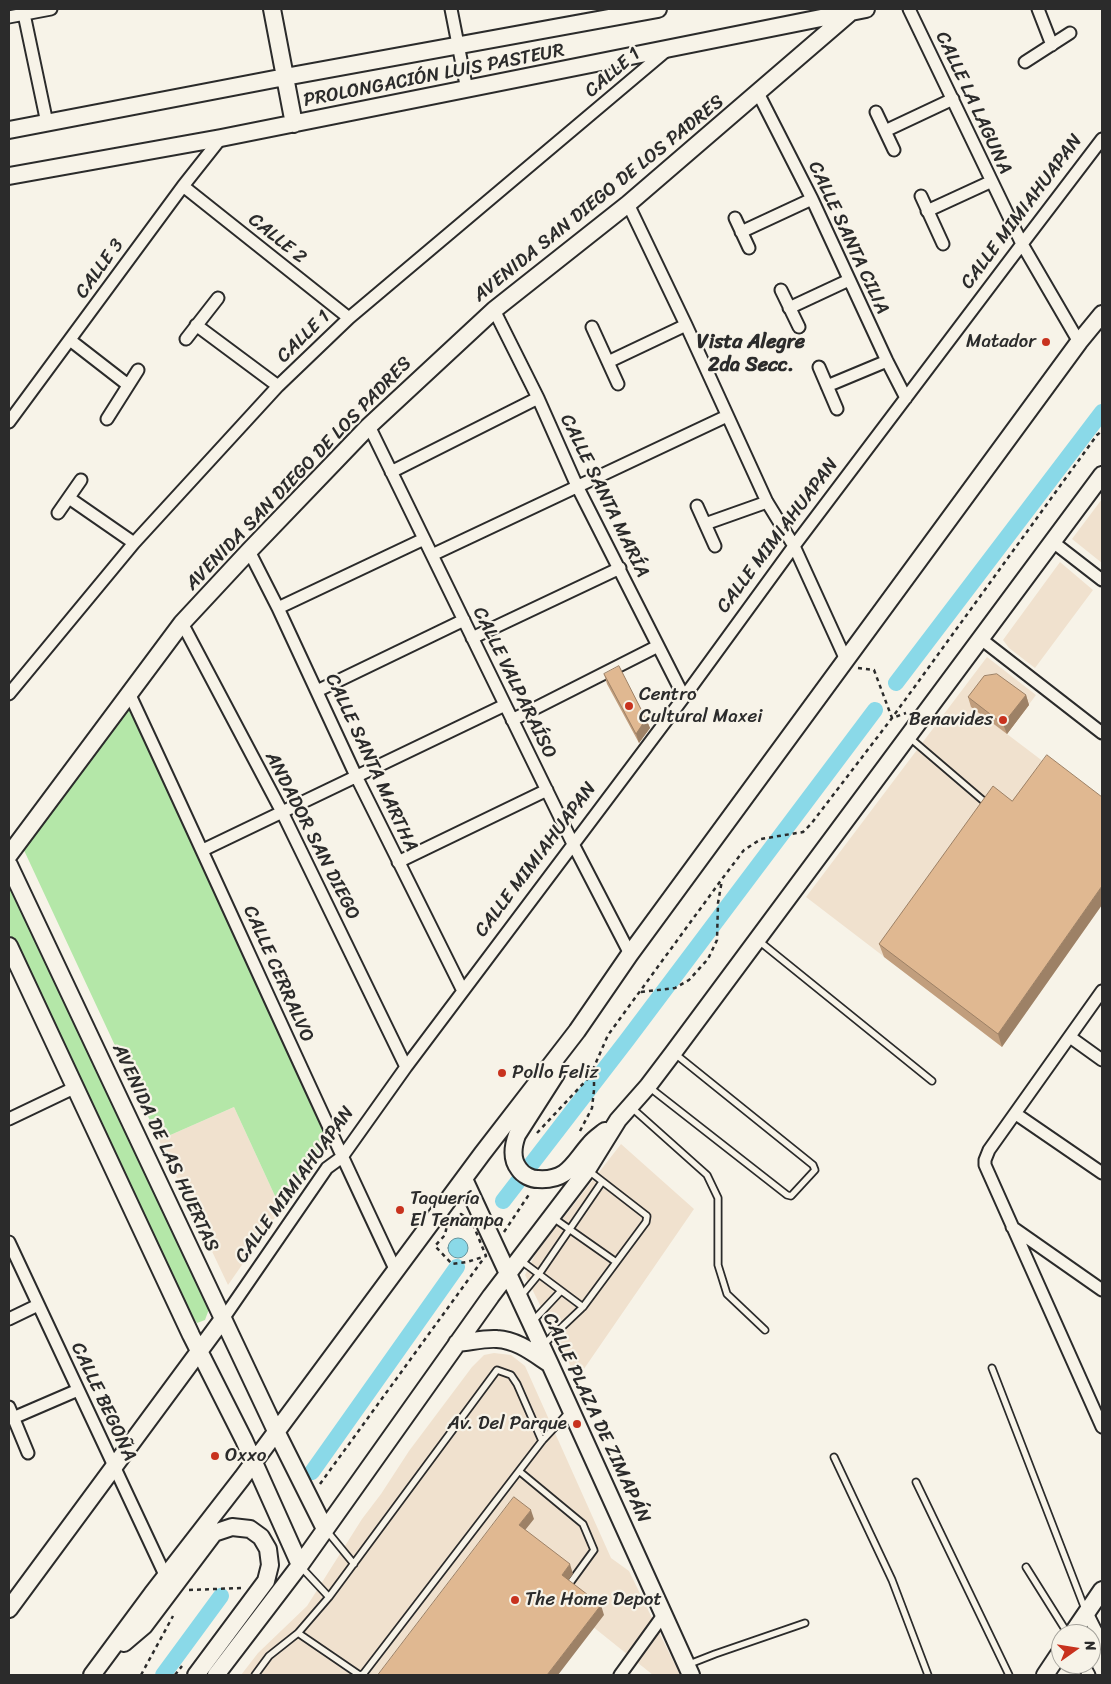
<!DOCTYPE html>
<html>
<head>
<meta charset="utf-8">
<style>
  body { margin:0 }
  #map { position:relative; width:1111px; height:1684px; overflow:hidden; background:#f7f3e8; font-family:Sriracha,sans-serif }
  canvas { display:block }
  .frame { position:absolute; inset:0; border:10px solid #2b2b2b; pointer-events:none }
  .north { position:absolute; left:1051px; top:1624px; width:50px; height:50px; box-sizing:border-box; background:#f7f3e8; border:1px solid #a5a39c; border-radius:50%; rotate:77deg; font-size:14px; font-weight:700; line-height:20px; text-align:center; color:#2b2b2b }
  .north::after { content:''; display:block; margin:auto; width:18px; height:22px; background:#c8321e; clip-path:polygon(50% 0,100% 100%,50% 72%,0 100%) }
</style>
</head>
<body>
<div id="map">
<canvas width="1111" height="1684"></canvas>
<div class="frame"></div>
<div class="north">N</div>
</div>
<script>
const g = document.querySelector('canvas').getContext('2d');
g.lineJoin = 'round';
function fillPath(path, color) { g.fillStyle = color; g.fill(path, 'evenodd'); }
function strokePath(path, color, width, dash) { g.strokeStyle = color; g.lineWidth = width; g.lineCap = dash ? 'butt' : 'round'; g.setLineDash(dash || []); g.stroke(path); }
function label(font, color, halo, rows, align = 'center') {
  g.font = font + ' Sriracha,sans-serif'; g.lineWidth = 4.5; g.setLineDash([]); g.textBaseline = 'middle'; g.strokeStyle = halo; g.fillStyle = color; for (const [text, x, y, turn = 0] of rows) {
    g.save(); g.translate(x, y); g.rotate((+turn || 0) * Math.PI / 180); g.textAlign = isNaN(turn) ? turn : align; if (halo) g.strokeText(text, 0, 0); g.fillText(text, 0, 0); g.restore();
  }
}
fillPath(new Path2D(`
  M1102 499V563L1072 539Z
  M1060 562 1093 590 1035 668 1009 648 1003 640Z
  M987 657 1036 695 1007 734 1102 806V905L1002 1047 806 897Z
  M234 1107 281 1209 228 1285 159 1140Z
  M621 1144 694 1209 577 1379 525 1275 536 1253Z
  M494 1353 511 1355 525 1366 611 1558 629 1571 680 1675H653L592 1626 557 1675H241L258 1653 307 1606 362 1519 381 1494 409 1451 472 1367 484 1355Z`), '#f0e1ce');
fillPath(new Path2D(`
  M128 704 328 1140 281 1209 234 1107 159 1140 22 846Z
  M9 876 209 1309 205 1320 197 1323 180 1297 9 933Z`), '#b4e7a8');
const water = new Path2D(`
  M448 1248a10 10 0 1 1 20 0a10 10 0 1 1-20 0Z`);
fillPath(water, '#8ad9e8');
strokePath(water, '#64939c', 1);
strokePath(new Path2D(`
  M896 683 1102 412
  M503 1201 627 1040 875 710
  M312 1472 457 1267
  M163 1675 221 1596`), '#8ad9e8', 16);
const lane = new Path2D(`
  M910 738 986 803
  M759 941 932 1081
  M649 1087 787 1195 791 1196 815 1170 813 1165 674 1053
  M632 1108 707 1175 718 1198V1265L727 1294 765 1330
  M552 1217 616 1262
  M520 1260 583 1307
  M520 1297 539 1274 602 1182
  M532 1322 561 1291
  M543 1345 583 1307 646 1222 647 1216 589 1171
  M992 1368 1085 1609
  M834 1457 892 1580 928 1675
  M519 1471 583 1524 594 1550 570 1583
  M916 1482 1009 1675
  M327 1531 354 1564
  M301 1567 329 1597
  M1026 1567 1068 1634
  M298 1633 358 1674 361 1675 364 1673 542 1441 569 1412
  M687 1665 715 1654 805 1623
  M255 1675 269 1656 298 1633 329 1597 497 1370 511 1375 517 1384 542 1441`);
const street = new Path2D(`
  M451 9 467 90
  M909 9 1022 244 1079 342
  M1038 9 1052 45
  M24 14 47 123
  M9 17 51 9
  M1025 62 1070 33
  M758 93 812 199 887 361 906 398
  M876 112 894 150
  M885 131 953 99
  M183 186 349 318
  M921 196 943 244
  M628 204 686 325 767 502 794 546 846 660
  M927 211 990 182
  M735 218 749 248
  M741 232 812 199
  M781 290 799 327
  M789 308 849 280
  M494 310 538 398 577 486 684 697
  M196 325 278 386
  M592 327 618 384
  M186 339 218 298
  M70 340 128 385
  M608 362 686 325
  M819 367 837 409
  M827 386 887 361
  M107 419 138 370
  M9 422 183 186 221 138
  M369 426 573 844 630 954
  M391 472 538 398
  M69 498 134 543
  M697 506 715 546
  M58 513 81 480
  M705 524 767 502
  M1053 542 1102 580
  M249 551 278 608 356 776 463 991
  M432 555 727 416
  M278 608 424 539
  M182 623 282 812 406 1067
  M472 638 620 568
  M981 639 1102 733
  M317 691 464 620
  M129 693C219 885 305 1079 396 1271
  M9 694 134 543 278 386 349 318 667 50
  M512 720 658 646
  M203 850 505 705
  M398 862 547 790
  M1102 991 989 1150 985 1160V1165L1102 1427
  M1070 1037 1102 1060
  M1016 1114 1102 1173
  M9 1119 76 1087
  M1012 1227 1102 1290
  M9 1242 166 1577
  M9 1319 38 1305
  M223 1319 327 1168 342 1157 406 1067 684 697 794 546 1022 244 1102 139
  M9 1407 28 1453
  M13 1418 78 1390
  M1086 1611 1102 1643
  M1083 1664 1089 1675
  M620 1675 664 1614`);
const secondary = new Path2D(`
  M272 9 294 124
  M9 130 285 77 658 9
  M9 176 221 138 866 9
  M9 855 182 623 249 551 369 426 494 310 628 204 851 12
  M9 865 276 1431 325 1529
  M9 946 191 1335 244 1440 300 1565
  M556 1074 517 1135C513 1146 511 1159 519 1169 523 1175 531 1179 538 1179 568 1181 573 1163 590 1144 594 1139 600 1135 605 1131
  M464 1179 550 1364 691 1675
  M457 1343C470 1342 484 1338 497 1339 517 1340 533 1353 550 1364
  M9 1609 223 1319
  M1072 1634 1102 1590
  M124 1643 144 1626 214 1533 232 1527 250 1529 261 1537 268 1549 270 1565 266 1581 196 1675
  M92 1675 152 1594 242 1478 482 1154 577 1031 630 954 1079 342 1102 314
  M216 1675 300 1565 491 1296 587 1170 618 1120 648 1086 673 1053 1102 475
  M1045 1675 1061 1651`);
strokePath(lane, '#2b2b2b', 9);
strokePath(street, '#2b2b2b', 15);
strokePath(secondary, '#2b2b2b', 20);
strokePath(new Path2D(`
  M858 668 874 670 892 718 906 713
  M641 992 675 988 689 980 708 959 717 940 718 903 722 880
  M580 1131 592 1108 594 1090V1067L608 1035 722 879 744 850 761 839 803 832 811 824 892 718 1097 435 1102 431
  M537 1133 593 1073
  M461 1214 472 1222 486 1256 467 1262 452 1264 435 1246 445 1235 447 1225Z
  M504 1232 530 1193
  M320 1484 484 1258
  M189 1590 241 1588
  M141 1675 173 1616
  M175 1675 182 1666`), '#2b2b2b', 2.5, [4, 4]);
strokePath(lane, '#f7f3e8', 5.5);
strokePath(street, '#f7f3e8', 11);
strokePath(secondary, '#f7f3e8', 16);
fillPath(new Path2D(`
  M604 674 646 719 650 728 639 743 607 684Z
  M1026 695 1029 705 1007 734 971 707 968 697Z
  M1012 801 1002 1047 884 957 879 944Z`), '#c19e7d');
fillPath(new Path2D(`
  M1026 695 1029 705 1007 734 1003 724Z
  M646 719 650 728 639 743 636 734Z
  M1102 886V905L1002 1047 998 1034Z
  M531 1510 534 1519 522 1534 519 1525Z
  M570 1564 573 1574 565 1585 562 1575Z
  M601 1605 604 1615 558 1675H547Z`), '#9d8166');
const building = new Path2D(`
  M619 666 646 719 636 734 604 674Z
  M997 674 1026 695 1003 724 968 697 984 676Z
  M1047 755 1102 797V886L998 1034 879 944 993 786 1012 801Z
  M514 1497 531 1510 519 1525 570 1564 562 1575 601 1605 547 1675H378Z`);
fillPath(building, '#e0b891');
strokePath(building, '#9d8166', 1);
for (const [x, y, r, color] of [
  [1046,342,5,"#c8321e"],
  [629,706,5,"#c8321e"],
  [1003,720,5,"#c8321e"],
  [502,1073,5,"#c8321e"],
  [400,1210,5,"#c8321e"],
  [577,1424,5,"#c8321e"],
  [215,1456,5,"#c8321e"],
  [515,1600,5,"#c8321e"]
]) { const dot = new Path2D(); dot.arc(x, y, r, 0, 2 * Math.PI); g.fillStyle = color; g.fill(dot); strokePath(dot, '#f7f3e8', 2); }
label('19px', '#2b2b2b', '#f7f3e8', [
  ["CALLE 1",613,73,-40],
  ["PROLONGACIÓN LUIS PASTEUR",434,76,-11],
  ["CALLE LA LAGUNA",973,103,65],
  ["AVENIDA SAN DIEGO DE LOS PADRES",599,199,-39],
  ["CALLE MIMIAHUAPAN",1022,212,-53],
  ["CALLE SANTA CILIA",848,238,65],
  ["CALLE 2",277,239,39],
  ["CALLE 3",100,269,-54],
  ["CALLE 1",304,337,-44],
  ["AVENIDA SAN DIEGO DE LOS PADRES",299,474,-46],
  ["CALLE SANTA MARÍA",604,496,64],
  ["CALLE MIMIAHUAPAN",778,536,-53],
  ["CALLE VALPARAÍSO",514,683,64],
  ["CALLE SANTA MARTHA",371,763,65],
  ["ANDADOR SAN DIEGO",312,836,63],
  ["CALLE MIMIAHUAPAN",536,860,-53],
  ["CALLE CERRALVO",278,974,66],
  ["AVENIDA DE LAS HUERTAS",165,1148,65],
  ["CALLE MIMIAHUAPAN",295,1185,-54],
  ["CALLE BEGOÑA",103,1402,65],
  ["CALLE PLAZA DE ZIMAPÁN",596,1418,65]
]);
label('19px', '#2b2b2b', '#f7f3e8', [
  ["Matador",1036,342,"right"],
  ["Centro",639,695],
  ["Cultural Maxei",639,717],
  ["Benavides",993,720,"right"],
  ["Pollo Feliz",512,1073],
  ["Taquería",410,1199],
  ["El Tenampa",410,1221],
  ["Av. Del Parque",567,1424,"right"],
  ["Oxxo",225,1456],
  ["The Home Depot",525,1600]
], 'left');
label('bold 20px', '#2b2b2b', '#f7f3e8', [
  ["Vista Alegre",751,343],
  ["2da Secc.",751,366]
]);
</script>
</body>
</html>
